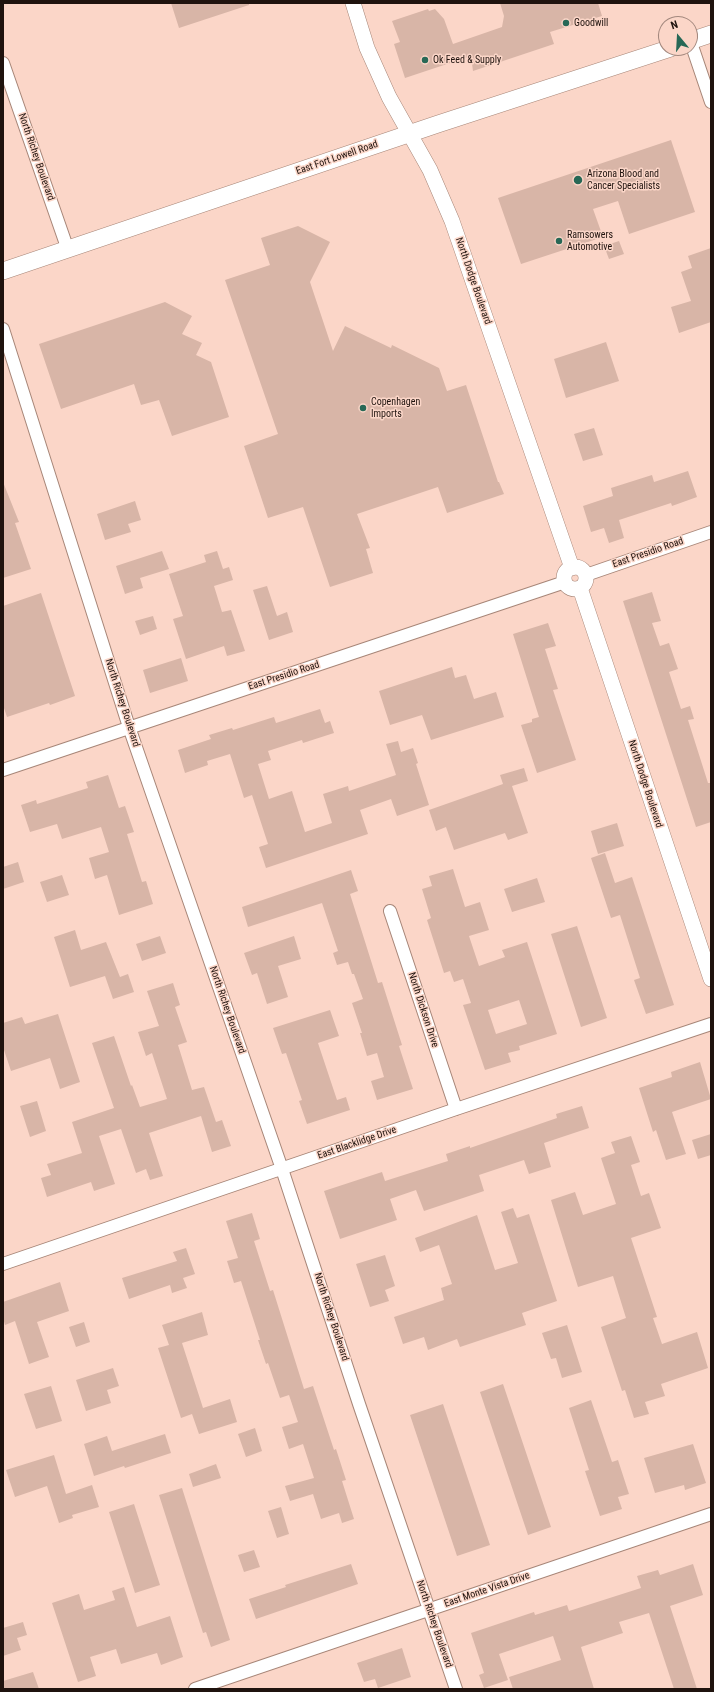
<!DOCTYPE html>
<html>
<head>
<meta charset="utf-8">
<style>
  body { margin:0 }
  #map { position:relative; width:714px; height:1692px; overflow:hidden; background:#fbd6c8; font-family:"Roboto Condensed",sans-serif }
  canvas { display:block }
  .frame { position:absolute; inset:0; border:4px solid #1f130e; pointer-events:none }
  .north { position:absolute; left:658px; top:16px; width:40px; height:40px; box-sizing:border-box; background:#fbd6c8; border:1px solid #a3887e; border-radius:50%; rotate:342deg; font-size:11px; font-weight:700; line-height:16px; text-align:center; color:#1f130e }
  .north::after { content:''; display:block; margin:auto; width:14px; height:18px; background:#276856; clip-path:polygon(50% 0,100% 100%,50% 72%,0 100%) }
</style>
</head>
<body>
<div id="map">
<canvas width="714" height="1692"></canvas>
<div class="frame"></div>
<div class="north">N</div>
</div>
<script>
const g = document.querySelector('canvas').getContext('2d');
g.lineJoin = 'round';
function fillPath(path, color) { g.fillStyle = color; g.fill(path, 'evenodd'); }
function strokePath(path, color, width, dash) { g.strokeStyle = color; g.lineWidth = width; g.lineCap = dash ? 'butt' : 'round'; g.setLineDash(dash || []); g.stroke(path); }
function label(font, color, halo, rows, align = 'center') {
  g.font = font + ' "Roboto Condensed",sans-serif'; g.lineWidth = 3; g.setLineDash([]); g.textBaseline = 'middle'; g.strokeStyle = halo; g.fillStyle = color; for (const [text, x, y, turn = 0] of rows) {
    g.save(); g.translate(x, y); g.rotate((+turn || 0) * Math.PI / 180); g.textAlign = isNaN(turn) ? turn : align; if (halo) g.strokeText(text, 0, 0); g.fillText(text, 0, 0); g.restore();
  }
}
fillPath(new Path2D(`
  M171 3H249V5L179 28Z
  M500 3H598L602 16 550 32 554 44 473 71 471 56 405 78 394 44 400 42 392 21 428 9 429 11 435 9 444 19 453 44 502 27 504 16Z
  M671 140 695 212 629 234 618 201 593 209 603 237 521 264 498 198Z
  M298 226 330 242 310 282 333 351 345 326 391 348 392 345 439 368 447 391 466 385 498 482H499L504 494 447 513 438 487 357 514 370 548 366 549 373 573 330 587 303 507 268 518 244 446 278 434 225 280 270 265 261 238Z
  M619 241 624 254 609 259 604 246Z
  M711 248V322L679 333 671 307 691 301 681 272 692 268 688 256Z
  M165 302 192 316 182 334 202 343 196 355 211 362 229 417 172 436 159 400 141 405 134 384 61 409 39 344Z
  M606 342 619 381 566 398 554 359Z
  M594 428 603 455 583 461 574 434Z
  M688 471 697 497 672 506 671 503 619 520 624 538 609 543 604 528 591 532 583 506 613 496 611 488 652 475 654 482Z
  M3 482 19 522 15 523 31 569 3 578Z
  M135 501 141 520 128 524 131 532 105 540 97 514Z
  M162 551 169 569 140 578 143 588 125 594 116 566Z
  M217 551 223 569 229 567 233 580 214 586 222 612 231 610 245 651 227 656 224 646 186 659 173 619 183 616 169 574 206 562 204 555Z
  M267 586 277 616 287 612 293 632 269 640 253 590Z
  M652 592 661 621 652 623 660 646 669 643 678 669 669 672 681 709 690 706 694 719 688 720 708 783H711V822L696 827 623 601Z
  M41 593 75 696 50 705 49 703 7 717 3 705V606Z
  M153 616 157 629 140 635 135 621Z
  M548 623 556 646 545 649 558 689 553 690 576 760 537 773 521 725 532 722V719L539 717 513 634Z
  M181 658 188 681 150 693 143 670Z
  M452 667 455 678 466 675 474 699 496 692 504 717 431 740 422 715 390 725 379 691Z
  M320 709 325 723 330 721 334 733 303 743 302 740 268 751 271 760 258 764 269 799 292 791 305 832 332 823 323 794 348 786 349 791 396 775 386 744 398 741 401 752 413 748 418 763 416 764 429 805 397 816 391 799 360 810 368 834 266 868 259 847 268 844 252 795 244 798 230 754 207 761 208 765 185 773 178 750 211 739 209 735 232 728 233 730 274 717 276 723Z
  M524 768 528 781 512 786 528 833 508 840 505 833 454 850 446 827 436 831 429 810 503 784 500 775Z
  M108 775 119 808 125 806 134 832 127 834 142 882 146 881 153 904 119 915 107 875 95 879 89 858 109 852 101 827 62 839 57 824 30 832 21 805 36 800 37 804 88 788 86 782Z
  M617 823 624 846 598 854 591 831Z
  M605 853 615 883 632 877 674 1005 646 1014 634 980 640 978 620 915 611 918 591 858Z
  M18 862 24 882 3 889V867Z
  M453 869 465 907 480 902 489 930 469 936 479 966 505 957 502 950 527 942 557 1034 519 1046 520 1050 508 1053 511 1062 485 1070 463 1005 471 1003 463 979 454 982 450 971 444 973 427 920 431 918 422 889 432 886 429 876ZM519 1000 527 1024 496 1034 488 1010Z
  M351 870 358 891 350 894 378 983 382 982 402 1045 399 1046 413 1089 377 1100 371 1081 384 1077 377 1053 367 1056 360 1033H362L352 1003 363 999 354 974H352L348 962 337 965 333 953 338 951 322 903 248 927 242 907Z
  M62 875 69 895 47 902 40 882Z
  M537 878 545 902 512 912 504 889Z
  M577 926 607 1018 581 1027 551 934Z
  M75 930 81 950 106 942 120 977 128 974 134 992 113 999 105 976 70 987 54 937Z
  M160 936 166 953 142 961 136 944Z
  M294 936 301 959 278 966 288 997 267 1004 257 973 252 975 244 953Z
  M173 983 180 1005 175 1007 187 1042 178 1045 192 1090 204 1087 216 1122 222 1120 231 1146 212 1152 201 1116 149 1133 163 1176 150 1180 146 1169 136 1173 121 1129 99 1136 115 1184 94 1191 91 1182 47 1197 41 1178 51 1175 47 1164 82 1153 72 1122 114 1108 92 1043 114 1036 131 1086 132 1085 140 1107 167 1099 152 1053 146 1056 138 1032 159 1026 147 991Z
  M330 1010 339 1036 318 1043 337 1100 346 1097 350 1110 307 1124 299 1101 302 1100 286 1053 282 1054 273 1028Z
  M58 1014 80 1082 60 1089 50 1058 11 1071 3 1047V1023L22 1017 25 1024Z
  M700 1062 711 1099 672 1112 686 1154 666 1160 656 1130 653 1132 639 1088 672 1077 671 1072Z
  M37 1101 46 1131 30 1137 20 1106Z
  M582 1106 589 1128 544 1143 551 1167 529 1174 524 1160 479 1175 484 1191 424 1211 416 1190 390 1199 397 1220 340 1239 324 1191 382 1172 385 1181 448 1161 446 1154 470 1146V1148L557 1118 556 1114Z
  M711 1134V1155L698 1159 692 1140Z
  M631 1136 640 1162 631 1165 641 1196 649 1193 661 1228 631 1238 657 1317 653 1318 662 1344 697 1332 708 1368 661 1384 665 1396 645 1402 649 1414 634 1418 625 1390 622 1391 601 1327 626 1318 613 1276 578 1287 551 1200 575 1192 583 1215 616 1204 601 1158 615 1153 611 1142Z
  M513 1208 517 1218 529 1214 557 1301 522 1313 526 1325 460 1347 457 1339 428 1350 424 1337 403 1344 394 1317 444 1300 441 1288 452 1284 439 1245 420 1252 415 1238 477 1215 495 1270 518 1263 501 1212Z
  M252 1213 260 1239 254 1241 270 1291 273 1290 304 1389 313 1386 334 1450 336 1449 346 1480 342 1481 354 1519 342 1523 339 1513 321 1519 313 1494 290 1501 285 1486 314 1478 303 1444 289 1449 282 1427 298 1422 289 1395 280 1398 268 1363 266 1364 258 1340H260L241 1281 234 1283 227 1261 238 1258 226 1221Z
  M186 1248 195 1274 183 1278 187 1288 172 1293 170 1285 129 1299 122 1278 177 1261 173 1252Z
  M385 1255 395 1286 385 1290 389 1301 370 1307 356 1264Z
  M60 1282 69 1311 37 1322 49 1357 29 1364 15 1321 5 1325 3 1318V1302Z
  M202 1312 208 1335 182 1343 203 1408 230 1399 237 1422 199 1434 192 1414 181 1418 158 1348 169 1345 162 1325Z
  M84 1322 90 1342 76 1347 69 1327Z
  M567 1325 582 1372 562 1378 556 1358 551 1359 542 1333Z
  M113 1368 119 1386 107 1390 111 1403 86 1411 76 1380Z
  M503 1384 551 1527 528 1535 480 1392Z
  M51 1386 62 1421 36 1429 24 1394Z
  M591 1400 612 1462 618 1460 629 1494 618 1497 622 1509 600 1516 585 1471 589 1470 569 1408Z
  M443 1404 490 1545 457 1556 410 1415Z
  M255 1428 262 1451 246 1457 238 1434Z
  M165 1434 171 1453 125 1468 124 1466 94 1476 84 1444 107 1436 112 1451Z
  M693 1444 706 1483 685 1490 684 1485 655 1493 644 1458Z
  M54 1455 66 1494 92 1485 99 1507 72 1515 73 1518 59 1523 47 1486 15 1497 6 1470Z
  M216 1464 221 1478 193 1487 189 1474Z
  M182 1488 230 1640 211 1647 206 1632 203 1633 159 1495Z
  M134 1504 160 1585 135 1593 109 1512Z
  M281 1507 289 1534 277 1538 268 1511Z
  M254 1550 260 1567 244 1572 238 1555Z
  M351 1564 358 1584 256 1619 249 1599 286 1587 285 1585Z
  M693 1564 703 1595 670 1606 697 1689H674L649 1613 619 1622 623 1633 581 1647 594 1689H513L509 1677 561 1660 553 1636 499 1654 508 1680 484 1688 479 1675 484 1673 471 1633 534 1612 535 1615 567 1605 569 1611 641 1588 637 1576 658 1570 660 1575Z
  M124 1587 137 1627 170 1616 183 1657 161 1665 157 1653 121 1664 116 1649 90 1657 96 1676 78 1682 52 1603 79 1594 84 1610 115 1600 112 1591Z
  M23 1622 27 1635 17 1638 21 1650 3 1656V1628Z
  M402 1648 411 1677 378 1688 375 1679 364 1682 357 1663Z
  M33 1672 39 1689H3V1681Z`), '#d8b5a7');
const minor = new Path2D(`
  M690 40 711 102
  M3 63 68 250
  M3 329 129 727 282 1169 359 1404 456 1689
  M586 575 711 532
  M3 770 565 582
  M390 911 456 1109
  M3 1264 456 1109 711 1024
  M195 1689 711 1514`);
const tertiary = new Path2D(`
  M353 3 367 48 389 97 430 170 452 221 572 568
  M564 578a11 11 0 1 1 22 0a11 11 0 1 1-22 0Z
  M580 588 711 979`);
const secondary = new Path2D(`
  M690 41 711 34
  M3 271 438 124 671 48`);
strokePath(minor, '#a78678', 14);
strokePath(tertiary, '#a78678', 16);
strokePath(secondary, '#a78678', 18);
strokePath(minor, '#fff', 12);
strokePath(tertiary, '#fff', 15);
strokePath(secondary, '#fff', 17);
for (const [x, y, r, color] of [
  [566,23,4,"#276856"],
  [425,60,4,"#276856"],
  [578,180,5,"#276856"],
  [559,241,4,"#276856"],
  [363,408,4,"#276856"]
]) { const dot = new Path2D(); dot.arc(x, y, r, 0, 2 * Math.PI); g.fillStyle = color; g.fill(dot); strokePath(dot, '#fbd6c8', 1.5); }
label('10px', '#1f130e', '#fbd6c8', [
  ["Goodwill",574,23],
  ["Ok Feed & Supply",433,60],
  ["Arizona Blood and",587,174],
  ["Cancer Specialists",587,186],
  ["Ramsowers",567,235],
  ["Automotive",567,247],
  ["Copenhagen",371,402],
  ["Imports",371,414]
], 'left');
label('10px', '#1f130e', '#fbd6c8', [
  ["North Richey Boulevard",36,157,71],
  ["East Fort Lowell Road",337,158,-19],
  ["North Dodge Boulevard",473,281,71],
  ["East Presidio Road",648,553,-19],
  ["East Presidio Road",284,676,-18],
  ["North Richey Boulevard",122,703,72],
  ["North Dodge Boulevard",645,784,72],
  ["North Richey Boulevard",227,1010,71],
  ["North Dickson Drive",423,1010,72],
  ["East Blacklidge Drive",357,1143,-19],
  ["North Richey Boulevard",331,1317,72],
  ["East Monte Vista Drive",487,1590,-19],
  ["North Richey Boulevard",434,1624,71]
]);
</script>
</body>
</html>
